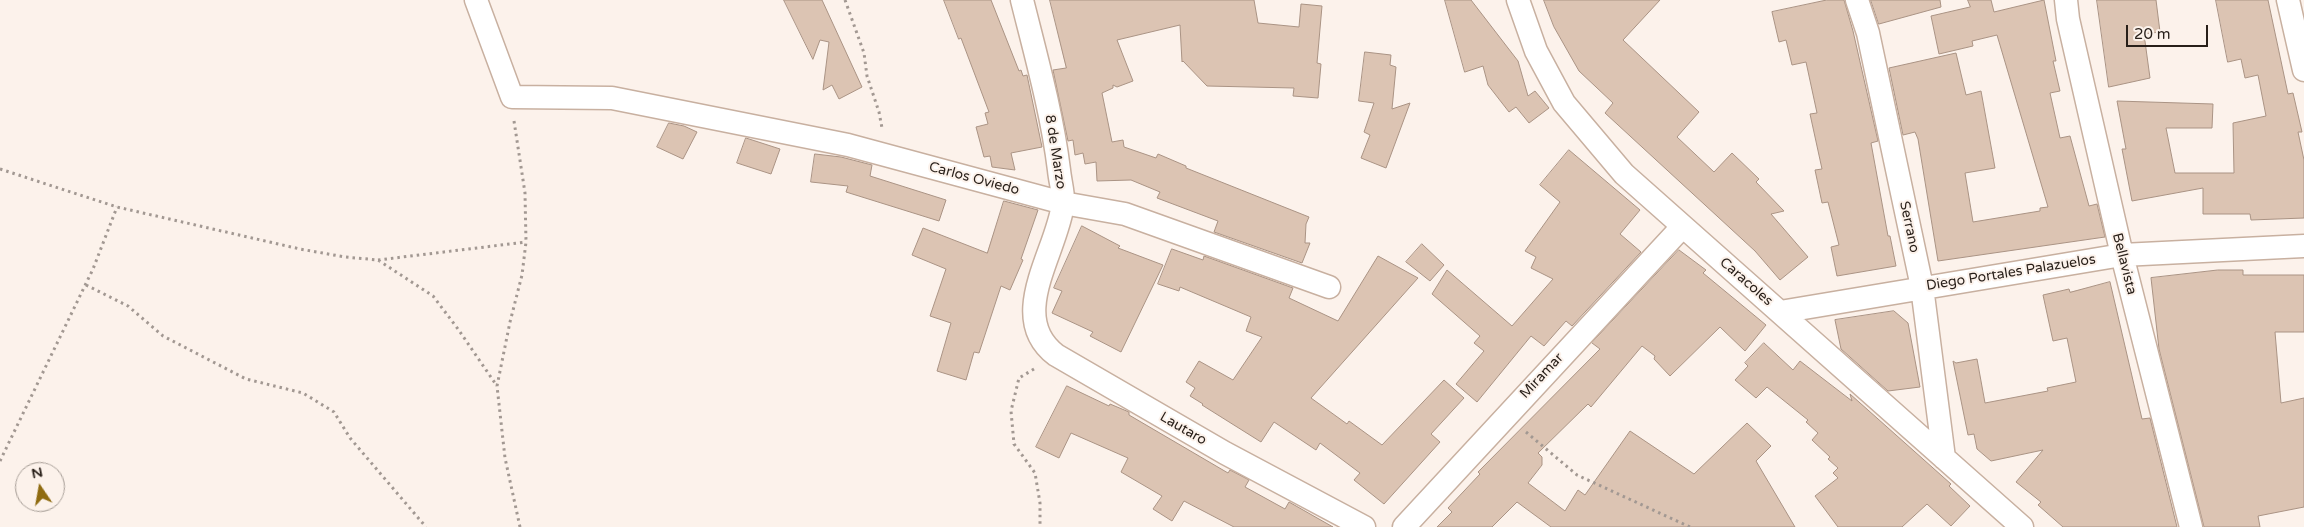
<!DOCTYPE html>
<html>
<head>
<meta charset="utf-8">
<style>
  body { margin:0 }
  #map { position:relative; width:2304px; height:527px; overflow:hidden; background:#fcf2eb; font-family:"Varela Round",sans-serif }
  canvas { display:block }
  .north { position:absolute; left:15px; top:462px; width:50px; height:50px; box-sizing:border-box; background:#fcf2eb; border:1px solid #a79e97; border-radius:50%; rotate:348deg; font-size:14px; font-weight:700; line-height:20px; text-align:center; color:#281f19 }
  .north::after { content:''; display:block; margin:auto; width:18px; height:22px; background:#8f6b10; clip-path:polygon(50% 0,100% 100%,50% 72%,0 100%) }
  .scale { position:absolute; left:2126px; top:25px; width:82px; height:22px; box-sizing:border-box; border:2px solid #281f19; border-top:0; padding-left:6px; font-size:15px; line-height:18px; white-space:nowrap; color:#281f19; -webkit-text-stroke:4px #fcf2eb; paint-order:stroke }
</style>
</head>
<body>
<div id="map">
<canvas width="2304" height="527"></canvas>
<div class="north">N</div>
<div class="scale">20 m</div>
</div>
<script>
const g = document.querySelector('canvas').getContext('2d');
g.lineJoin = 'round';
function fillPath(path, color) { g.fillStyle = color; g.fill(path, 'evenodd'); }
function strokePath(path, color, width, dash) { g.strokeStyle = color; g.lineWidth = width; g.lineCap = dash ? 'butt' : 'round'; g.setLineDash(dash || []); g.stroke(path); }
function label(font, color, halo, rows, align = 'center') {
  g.font = font + ' "Varela Round",sans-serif'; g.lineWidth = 4; g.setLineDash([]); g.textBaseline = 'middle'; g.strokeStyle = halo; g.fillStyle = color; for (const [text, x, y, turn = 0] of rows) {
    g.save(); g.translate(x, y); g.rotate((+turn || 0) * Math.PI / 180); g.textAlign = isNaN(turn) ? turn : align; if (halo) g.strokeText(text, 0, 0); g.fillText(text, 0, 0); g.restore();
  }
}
const building = new Path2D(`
  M784 0H822L862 87 839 99 832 85 823 90 829 42 820 40 813 59Z
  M944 0H991L1019 71 1021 70 1023 76 1027 75 1042 147 1011 153 1015 170 992 167 990 156 984 157 976 127 988 124 985 113 989 112 961 38 959 39Z
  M1050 0H1254L1258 23 1299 27 1301 4 1322 6 1317 63 1321 64 1318 98 1293 96 1294 88 1207 86 1183 61 1182 62 1180 25 1117 40 1133 81 1117 87 1113 85V88L1102 93 1112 142 1123 140 1124 147 1156 158 1158 154 1186 166V168L1309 217 1306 224 1305 243H1310L1302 263 1214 232 1218 221 1157 198 1160 192 1131 180 1097 181 1096 162 1085 164 1083 153 1075 155 1073 140 1068 141 1053 70 1066 68Z
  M1445 0H1471L1518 61 1528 96 1535 91 1549 108 1529 123 1516 107 1509 112 1488 85 1483 66 1465 72Z
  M1544 0H1660L1623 40 1699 112 1677 137 1714 172 1732 153 1759 179 1756 182 1784 211 1771 214 1808 257 1780 280 1755 251 1605 113 1613 103 1579 71 1554 27Z
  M1827 0H1844L1853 31 1878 141 1871 143 1888 236H1890L1896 266 1837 276 1831 247 1839 245 1828 202 1822 203 1815 170 1822 169 1810 114 1817 113 1806 62 1792 65 1786 40 1779 42 1772 12Z
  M1871 0H1940L1941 7 1879 24Z
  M1968 0H1991L1994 12 2044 0 2056 61H2053L2060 91 2050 93 2060 138 2070 136 2089 206 2097 204 2105 237 1938 261 1918 139 1915 132 1903 135 1889 68 1956 53 1966 95 1981 91 1995 168 1965 173 1973 222 2040 211V208L2048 207 1997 35 1972 41 1973 46 1939 54 1931 16 1970 7Z
  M2097 0H2156L2160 32 2144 34 2150 78 2109 87Z
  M2216 0H2268L2288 94 2293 93 2302 132H2298L2304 160V218L2251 220 2250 214H2203V188L2132 201 2122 149H2126L2117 101 2213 104 2212 128H2166L2175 173H2234L2233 123 2266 116 2258 75 2245 78 2241 59 2228 62Z
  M1365 52 1391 55 1390 65 1396 67 1392 109 1410 103 1386 168 1361 158 1370 135 1364 132 1374 103 1359 101Z
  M669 123 684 126 697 132 683 159 657 147Z
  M746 138 780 149 771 174 737 163Z
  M1569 150 1640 210 1620 234 1641 252 1572 326 1566 321 1544 346 1531 336 1477 402 1456 384 1484 351 1474 343 1480 336 1432 294 1447 270 1512 326 1553 279 1531 268 1536 257 1525 251 1560 202 1540 185Z
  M815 154 841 157 872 165 870 176 946 200 939 221 846 192 848 186 811 182Z
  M1004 201 1038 210 1021 259 1023 260 1010 290 1001 286 979 353 974 352 966 380 937 371 951 323 930 316 946 269 912 255 923 228 987 253Z
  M1082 226 1120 246 1118 248 1163 265 1121 352 1090 336 1093 332 1052 313 1062 291 1054 288Z
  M1422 244 1444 265 1430 281 1406 262Z
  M1172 249 1203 260 1204 256 1293 288 1289 298 1338 321 1378 256 1418 278 1311 398 1347 424 1349 421 1382 445 1444 380 1464 398 1431 434 1440 442 1384 504 1354 480 1360 473 1320 443 1316 450 1274 422 1261 442 1202 405 1203 404 1190 396 1195 388 1186 382 1199 361 1233 380 1262 337 1246 331 1251 317 1180 287 1179 291 1158 284Z
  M1679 250 1706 270 1703 273 1766 325 1745 351 1720 327 1670 376 1654 359 1655 356 1642 346 1591 407 1588 404 1538 453 1542 457V465L1528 483 1565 511 1578 490 1585 495 1630 431 1694 474 1747 423 1771 446 1756 461 1795 527H1551L1517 502 1492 527H1437L1452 512 1448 508 1480 474 1478 472 1600 349 1592 343Z
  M2218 270H2243V275H2304V332H2275L2281 403 2304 398V507L2258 516 2260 527H2204L2159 349 2151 278Z
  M2110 282 2142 419 2150 418 2177 527H2063L2038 505 2041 502 2016 482 2043 450 1991 461 1977 449 1974 434 1968 435 1953 361 1956 363 1977 359 1985 403 2048 391 2047 388 2076 382 2067 338 2053 341 2043 295 2069 289 2070 292Z
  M1894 311 1908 323 1920 387 1888 391 1841 349 1835 320Z
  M1764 343 1793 370 1800 361 1852 401 1850 394 1951 484 1949 486 1970 506 1951 526 1927 504 1902 527H1838L1815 496 1838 478 1833 473 1838 468 1828 459 1830 457 1812 440 1818 433 1806 422 1808 420 1767 387 1756 398 1735 380 1748 366 1745 363Z
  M1067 386 1109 406 1110 404 1129 412V415L1228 473 1230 470 1249 480 1245 487 1285 509 1289 502 1333 527H1234L1184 501 1172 521 1153 509 1162 496 1121 472 1128 458 1071 433 1059 458 1036 447Z`);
fillPath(building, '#dcc4b3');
strokePath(building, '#aa9384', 1);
const street = new Path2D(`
  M476 0 512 97 612 98 848 145 1063 203 1125 214 1329 287
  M1022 0C1036 56 1052 113 1059 170 1060 181 1064 194 1063 204 1057 252 1006 317 1056 355L1225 453 1364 527
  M1518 0 1536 51 1564 103 1624 174 2022 527
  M1857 0 1868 33 1922 287 1944 458
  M2066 0 2068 19 2122 255 2191 527
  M2288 0 2304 70
  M1780 312 2122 255 2304 246
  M1404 527 1682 227`);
strokePath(street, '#c8b0a0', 25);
strokePath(new Path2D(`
  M845 0 864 53 867 76 879 112 882 128
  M514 121 525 193 526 242 522 275 510 322 497 386 505 458 520 527
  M0 169 117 207 300 249 345 257 378 260 433 296 458 329 497 386
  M378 260 526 242
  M86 285 128 306 163 336 246 379 303 393 334 412 350 438 426 527
  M1034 369 1019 378 1011 411 1014 444 1035 473 1040 503V527
  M1526 432 1577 475 1690 527
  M0 461 93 269 117 207`), '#a29892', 3, [2.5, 4]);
strokePath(street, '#fff', 22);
label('14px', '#281f19', '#fcf2eb', [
  ["8 de Marzo",1055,152,81],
  ["Carlos Oviedo",974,179,15],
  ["Serrano",1909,227,78],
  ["Bellavista",2124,264,76],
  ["Diego Portales Palazuelos",2011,273,-9],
  ["Caracoles",1746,282,41],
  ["Miramar",1542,376,-47],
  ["Lautaro",1183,429,30]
]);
</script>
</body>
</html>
